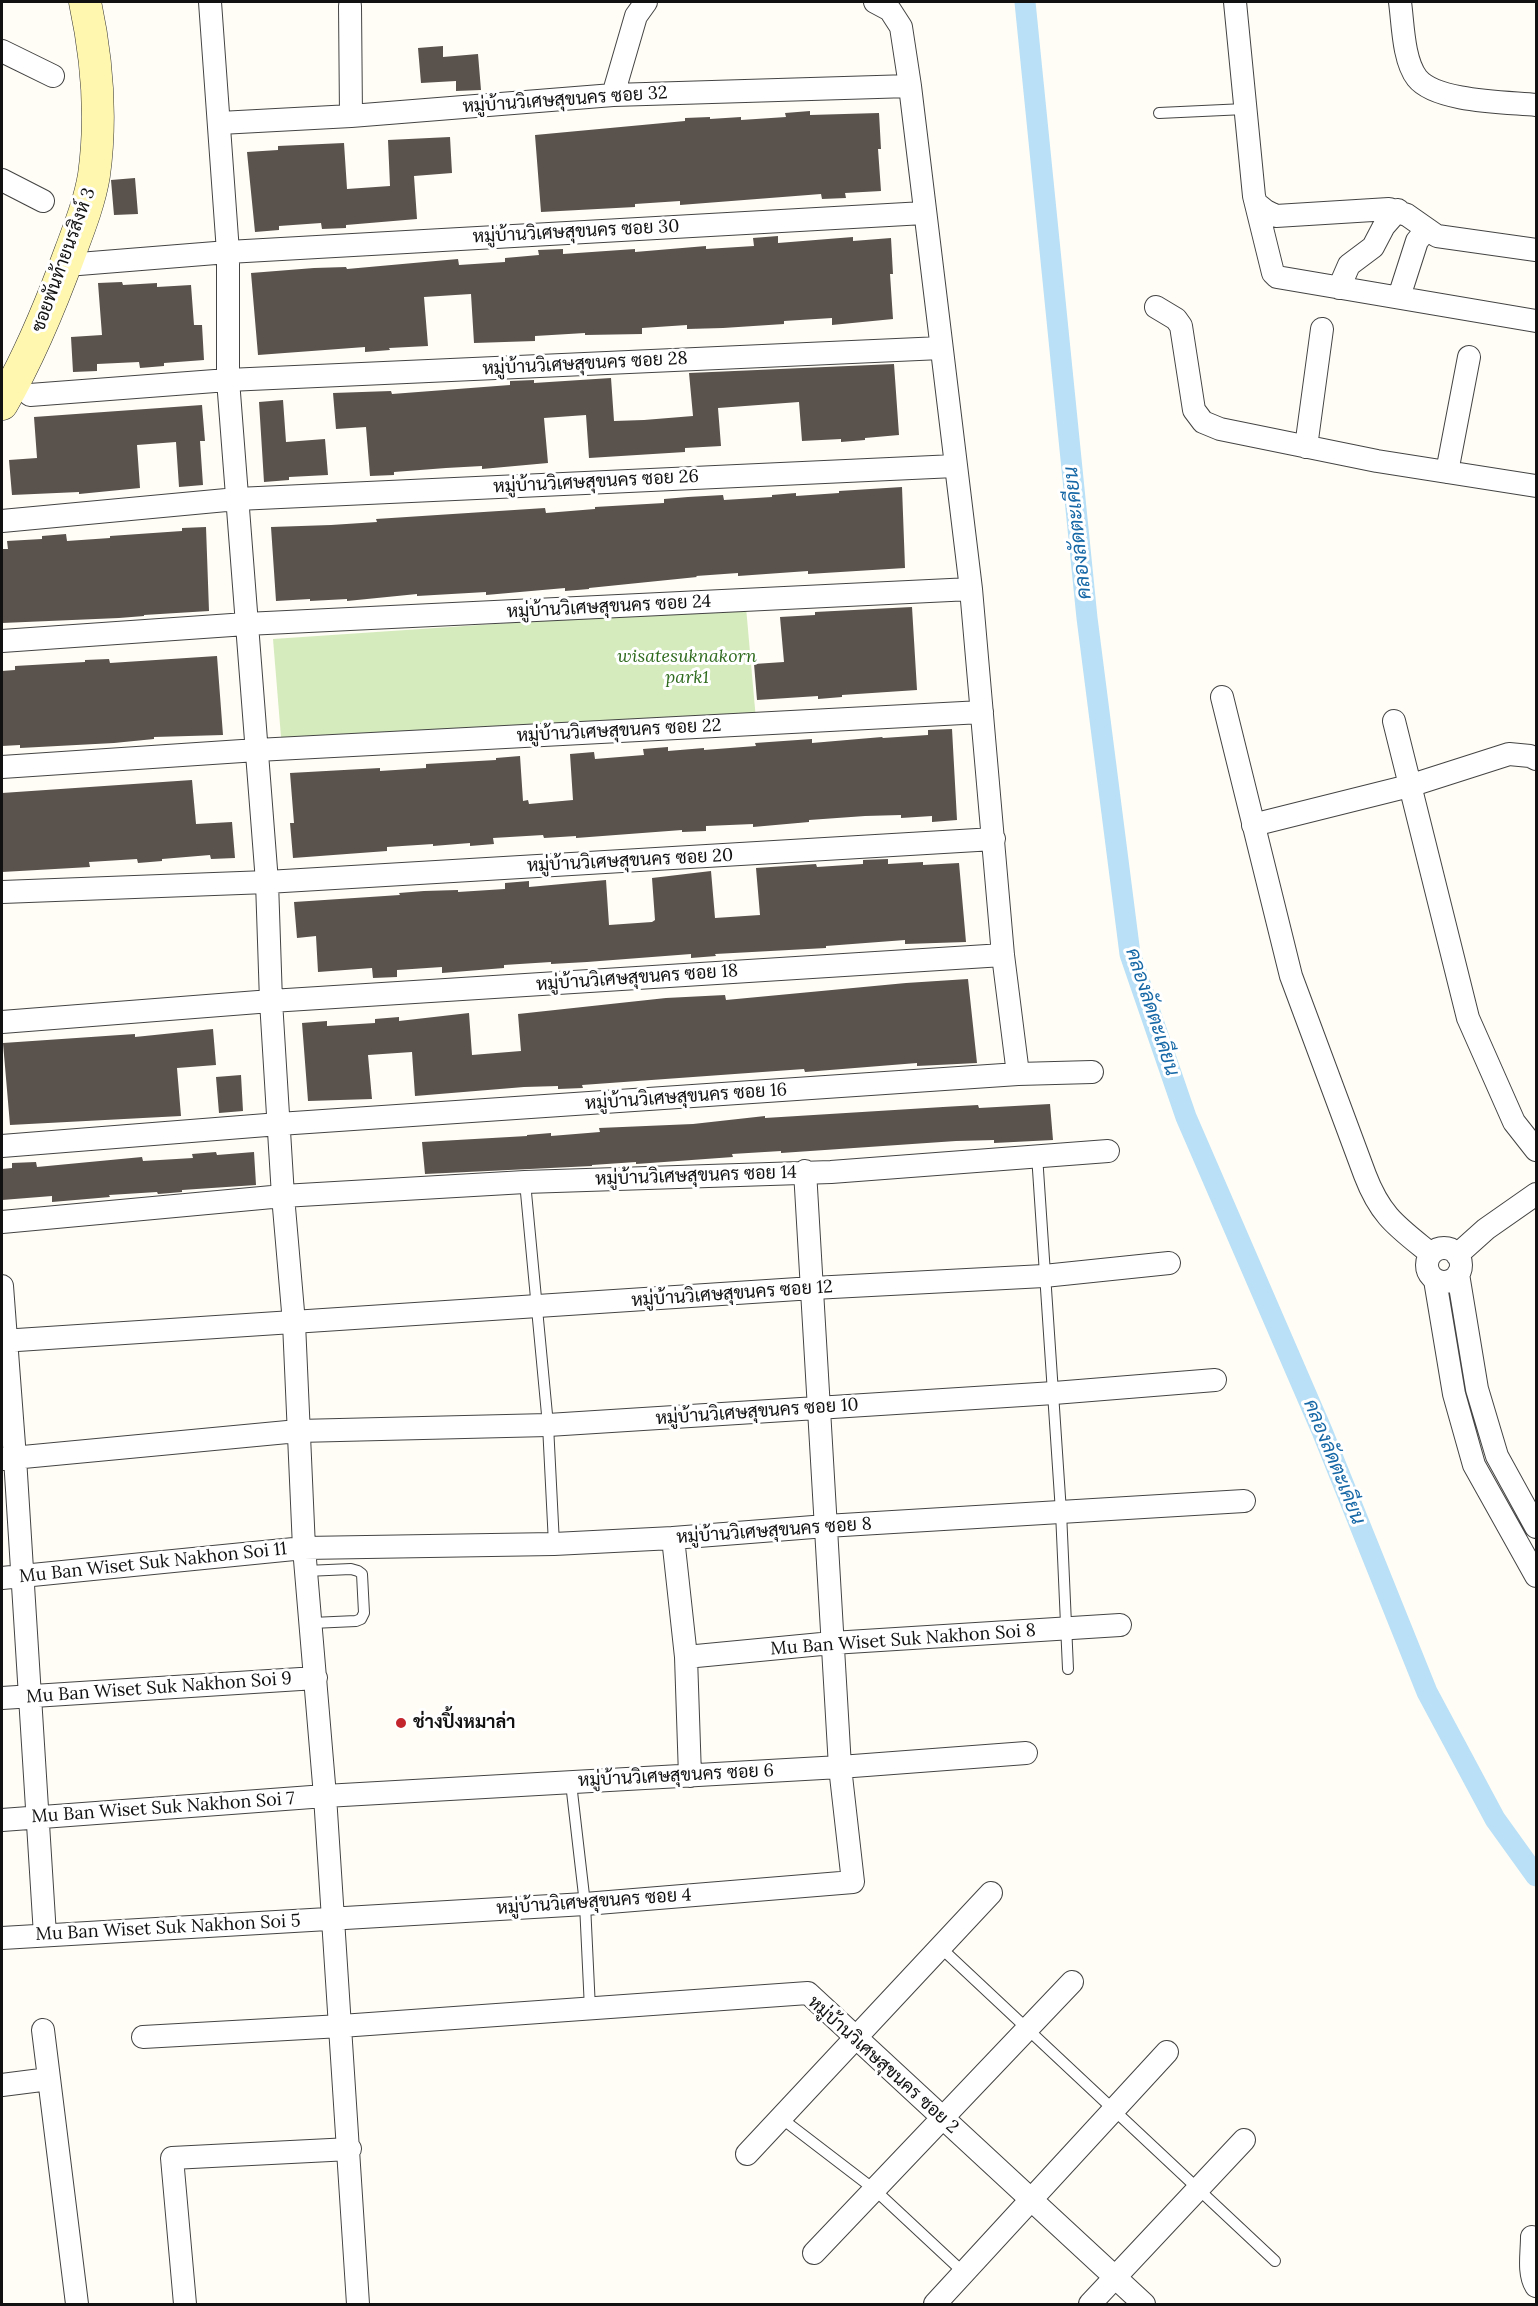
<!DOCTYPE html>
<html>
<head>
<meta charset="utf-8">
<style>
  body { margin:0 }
  #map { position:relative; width:1538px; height:2306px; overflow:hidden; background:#fffdf5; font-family:Lora,serif }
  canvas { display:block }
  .frame { position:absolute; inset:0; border:3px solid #111; pointer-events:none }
</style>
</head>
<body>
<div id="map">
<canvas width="1538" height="2306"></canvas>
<div class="frame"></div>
</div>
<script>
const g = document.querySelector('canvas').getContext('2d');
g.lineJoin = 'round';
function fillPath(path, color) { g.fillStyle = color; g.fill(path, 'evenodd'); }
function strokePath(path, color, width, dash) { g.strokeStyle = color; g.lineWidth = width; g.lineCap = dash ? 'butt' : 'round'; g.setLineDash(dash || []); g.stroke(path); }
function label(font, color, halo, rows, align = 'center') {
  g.font = font + ' Lora,Sarabun,serif'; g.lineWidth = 6; g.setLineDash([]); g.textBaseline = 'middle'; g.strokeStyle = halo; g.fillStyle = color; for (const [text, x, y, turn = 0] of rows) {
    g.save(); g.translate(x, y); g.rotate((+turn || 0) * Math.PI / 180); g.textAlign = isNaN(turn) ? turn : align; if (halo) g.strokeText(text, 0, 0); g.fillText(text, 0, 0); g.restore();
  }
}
fillPath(new Path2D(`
  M746 607 756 720 282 749 273 639Z`), '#d5ebbd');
strokePath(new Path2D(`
  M1025 2 1087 618 1130 954 1186 1117 1322 1431 1427 1692 1495 1819 1536 1876`), '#b9e0f7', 21);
fillPath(new Path2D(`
  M443 46V57L478 54 481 90 456 91V81L421 83 418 48Z
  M810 111V115L879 113 881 149H878L881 191 845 193 846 198 822 199 821 194 680 205V201L635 204V207L541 212 535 135 685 121V118L710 117V119L741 117V120L786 117 785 113Z
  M450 137 452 173 414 176 417 219 346 225V228L322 229 321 223 279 226V230L255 232 247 152 278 150V146L344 143 347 189 390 186 388 140Z
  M135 178 138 214 114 215 111 180Z
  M778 236V243L853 237V241L891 238 893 274H890L893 319 832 325V318L784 321V324L723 328 687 329V325L642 328V334L585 335V333L535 336V341L474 343 471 294 424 297 428 346 389 348 390 350 365 352V347L258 355 251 273 314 268 346 267 347 269 458 259 459 265 505 262V258L539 255 538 250 563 249V254L635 249V252L706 246V249L754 246 753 238Z
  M122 282 123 285 157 283V287L191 285 194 325H202L204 360 164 363V366L140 368 139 362 97 364V371L73 372 71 337 102 335 98 283Z
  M894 364 899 435 865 438V440L841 442V439L802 441 799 402 718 408 721 446 685 448V452L589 458 586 415 544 418 548 463 482 469V466L446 468 394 472V475L370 476 366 427 336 429 333 393 391 391 392 394 510 385V381L534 380V383L611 378 614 421 644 420 693 416 689 373Z
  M283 400 286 442 325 439 328 475 289 477V480L264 482 259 402Z
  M202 405 205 441H200L203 485 179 487 176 442 137 445 140 488 79 494V492L12 495 9 460 37 458 34 417Z
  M902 487 905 568 808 574V571L738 576V573L696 576 697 577 589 588V589L565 591V588L486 595V592L417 596V594L347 601V599L310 601V599L276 601 271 527 331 525 377 522 376 519 545 508 546 513 595 509V507L664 503V499L688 497 723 495 724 500 772 497V495L796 493V496L839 493V491Z
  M206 527 209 611 144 615V616L119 618 2 623V549H8L7 541 42 539V536L66 534 67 541 110 538V536L182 531V528Z
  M912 607 917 690 842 695V697L818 699V696L757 700 754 664 784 662 780 617 815 615V612Z
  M217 656 223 735 154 737V739L114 743 20 748V745L2 746V671L15 670V666L85 662V660L109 659 110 663Z
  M952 729 957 820 932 822V816L901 818V815L865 816 809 820V822L753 827V824L706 826V831L682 832V830L576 838V836L544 838 543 835 493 838 494 844 470 846V843L433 846V844L387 847V851L293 858 290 823H294L290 773 380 768V771L426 768V764L496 760V758L520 756 523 801 528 800 529 804 573 800 570 754 594 752 595 759 644 755 643 749 668 747V751L704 748V750L756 746 755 743 812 739V743L882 737 883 738 928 735V730Z
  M192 780 196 824 232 822 235 858 211 859 210 855 162 859V861L138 863 137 859 89 862 90 867 2 872V793Z
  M888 859V864L923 862V865L959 863 966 942 905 944V940L826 946V948L715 954 716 956 691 958V954L587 962 551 964V962L504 965V968L442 973V967L397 970V977L373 978 372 968 318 972 316 936 297 938 294 902 400 895 399 893 424 891 458 890V892L505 889V883L529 881V887L606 880 609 925 652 922 655 920 652 878 711 871 715 918 760 915 756 868 816 864 817 867 863 864V860Z
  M968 979 977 1063 917 1066V1063L805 1072 804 1069 582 1085 583 1088 558 1089V1086L524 1087 415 1096 412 1052 368 1055 372 1099 308 1101 302 1023 327 1021V1026L375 1023V1019L399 1017V1021L469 1013 472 1055 521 1051 518 1014 666 998 725 995 726 1000 906 983Z
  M213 1029 216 1065 177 1068 181 1116 10 1125 3 1043 135 1034V1037Z
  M241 1075 243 1111 219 1113 216 1077Z
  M1050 1104 1053 1140 994 1143V1140L956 1141 781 1153V1151L732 1154 733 1157 664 1162 636 1164V1162L592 1165V1166L425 1174 422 1142 527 1136V1135L551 1133V1136L600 1132 599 1128 693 1124 765 1116V1118L943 1107 978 1105 979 1108Z
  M216 1152 217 1155 254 1152 256 1185 182 1190V1192L158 1194 157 1192 109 1195 110 1197 52 1202V1196L2 1200V1169L12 1168V1163L36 1162 37 1167 142 1157 143 1161 193 1158 192 1154Z`), '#5a524d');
const lane = new Path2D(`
  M1159 113 1245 109
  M1037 1155 1061 1512 1068 1669
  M525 1182 548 1425 554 1544
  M306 1571 351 1569 358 1571 362 1574 364 1613 361 1619 356 1621 312 1623
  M571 1783 585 1904 590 2009
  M941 1948 1275 2261
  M781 2118 875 2190 963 2272`);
const street = new Path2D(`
  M210 2 228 252V380L267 882 271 1001 283 1196 294 1323 304 1548 325 1796 358 2304
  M875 2 890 10 901 27 910 86 971 589 1003 955 1018 1074
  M1235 2 1254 196 1273 273 1277 277 1536 321
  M1400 2C1403 23 1403 60 1417 78 1436 102 1506 102 1536 105
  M350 6 351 116
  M2 51 53 76
  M613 95 636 16 646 2
  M220 123 351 116 613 95 910 86
  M2 180 43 201
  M1256 203 1266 211 1276 216 1389 209 1407 215 1437 236 1536 250
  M79 264 228 252 924 213
  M1339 288 1349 265 1373 247 1384 226 1398 210
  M1399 297 1417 241 1426 230
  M1156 307 1176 319 1181 326 1194 410 1203 422 1220 429 1377 461 1536 486
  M30 395 228 380 941 348
  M1306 447 1322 329
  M1447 472 1469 357
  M2 521 237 499 955 466
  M2 641 246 624 971 589
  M1222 697 1291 976 1365 1175C1381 1217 1398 1227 1431 1254
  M1394 721 1468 1018 1514 1122 1536 1150
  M2 767 257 750 982 712
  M1253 825 1409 786 1509 754 1530 756 1536 759
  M2 892 267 882 994 839
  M2 1022 271 1001 1003 955
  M2 1146 279 1124 1018 1074 1092 1072
  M2 1222 283 1196 525 1182 831 1172 1108 1151
  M1427 1265a17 17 0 1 1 34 0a17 17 0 1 1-34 0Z
  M1457 1255 1486 1229 1536 1194
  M1458 1274 1477 1389 1497 1456 1536 1527
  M1435 1280 1454 1394 1474 1465 1536 1576
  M2 1286 15 1458 45 1935
  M2 1341 813 1288 1044 1276 1169 1263
  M2 1459 298 1431 548 1425 1054 1393 1215 1380
  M673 1538 686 1657 690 1776
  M2 1578 304 1548 554 1544 673 1538 826 1526 1244 1501
  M686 1657 832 1643 1120 1625
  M2 1698 316 1678
  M2 1820 325 1796 840 1767 1026 1753
  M2 1938 585 1904 853 1882 840 1767 805 1171
  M43 2030 77 2304
  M143 2037 341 2026 808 1993 1144 2304
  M2 2085 49 2079
  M747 2154 991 1893
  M1532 2237C1532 2253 1528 2273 1536 2286
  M814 2253 1072 1982
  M185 2304 172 2158 350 2149
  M935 2304 1167 2052
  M1090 2304 1244 2140`);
const secondary = new Path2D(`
  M2 404C30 356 52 302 71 250 80 226 90 200 94 175 102 117 97 58 85 2`);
strokePath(lane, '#444', 12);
strokePath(street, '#444', 24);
strokePath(secondary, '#333', 33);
strokePath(lane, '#fff', 10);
strokePath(street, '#fff', 22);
strokePath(secondary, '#fff6b0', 32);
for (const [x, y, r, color] of [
  [401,1723,6,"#c4262e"]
]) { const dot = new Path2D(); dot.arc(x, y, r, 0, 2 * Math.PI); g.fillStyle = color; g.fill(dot); strokePath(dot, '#fff', 2); }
label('18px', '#111', '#fff', [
  ["หมู่บ้านวิเศษสุขนคร ซอย 32",565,100,-4],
  ["หมู่บ้านวิเศษสุขนคร ซอย 30",576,232,-3],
  ["ซอยพันท้ายนรสิงห์ 3",64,260,-70],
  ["หมู่บ้านวิเศษสุขนคร ซอย 28",585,364,-3],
  ["หมู่บ้านวิเศษสุขนคร ซอย 26",596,482,-3],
  ["หมู่บ้านวิเศษสุขนคร ซอย 24",609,607,-3],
  ["หมู่บ้านวิเศษสุขนคร ซอย 22",619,731,-3],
  ["หมู่บ้านวิเศษสุขนคร ซอย 20",630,861,-3],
  ["หมู่บ้านวิเศษสุขนคร ซอย 18",637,978,-4],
  ["หมู่บ้านวิเศษสุขนคร ซอย 16",686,1097,-4],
  ["หมู่บ้านวิเศษสุขนคร ซอย 14",696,1176,-2],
  ["หมู่บ้านวิเศษสุขนคร ซอย 12",732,1294,-4],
  ["หมู่บ้านวิเศษสุขนคร ซอย 10",757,1412,-4],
  ["หมู่บ้านวิเศษสุขนคร ซอย 8",774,1531,-4],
  ["Mu Ban Wiset Suk Nakhon Soi 11",153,1563,-6],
  ["Mu Ban Wiset Suk Nakhon Soi 8",903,1640,-4],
  ["Mu Ban Wiset Suk Nakhon Soi 9",159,1688,-4],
  ["หมู่บ้านวิเศษสุขนคร ซอย 6",676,1776,-3],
  ["Mu Ban Wiset Suk Nakhon Soi 7",163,1808,-4],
  ["หมู่บ้านวิเศษสุขนคร ซอย 4",594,1902,-4],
  ["Mu Ban Wiset Suk Nakhon Soi 5",168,1928,-3],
  ["หมู่บ้านวิเศษสุขนคร ซอย 2",883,2065,42]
]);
label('italic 18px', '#2f6b1f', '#fff', [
  ["wisatesuknakorn",687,657],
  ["park1",687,678]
]);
label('bold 18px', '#111', '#fff', [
  ["ช่างปิ้งหมาล่า",413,1723]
], 'left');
label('italic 20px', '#1768a6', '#fff', [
  ["คลองลัดตะเคียน",1078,533,-96],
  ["คลองลัดตะเคียน",1152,1012,72],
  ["คลองลัดตะเคียน",1334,1462,68]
]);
</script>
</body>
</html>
